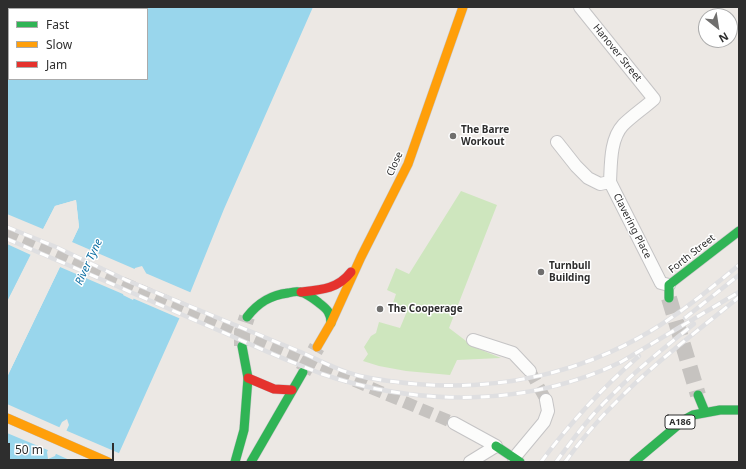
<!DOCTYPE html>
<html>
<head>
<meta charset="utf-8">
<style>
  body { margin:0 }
  #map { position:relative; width:746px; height:469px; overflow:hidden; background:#ece8e4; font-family:"Noto Sans",sans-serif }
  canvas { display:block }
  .frame { position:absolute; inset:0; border:8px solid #2e2e2e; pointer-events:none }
  .legend { position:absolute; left:8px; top:8px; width:140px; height:72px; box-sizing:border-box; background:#fff; border:1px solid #ababab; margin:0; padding:5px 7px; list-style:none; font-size:12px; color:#2e2e2e }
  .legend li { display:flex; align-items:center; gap:8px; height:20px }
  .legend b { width:20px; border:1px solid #ababab }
  .north { position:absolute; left:698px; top:8px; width:40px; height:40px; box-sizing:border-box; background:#fff; border:1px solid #ababab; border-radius:50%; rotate:150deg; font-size:11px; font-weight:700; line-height:16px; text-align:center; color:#2e2e2e }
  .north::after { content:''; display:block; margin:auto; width:14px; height:18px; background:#706f6e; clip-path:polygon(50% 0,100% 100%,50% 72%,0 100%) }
  .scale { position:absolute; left:8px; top:443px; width:106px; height:18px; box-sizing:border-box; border:2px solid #2e2e2e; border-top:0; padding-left:5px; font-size:12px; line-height:14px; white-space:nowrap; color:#2e2e2e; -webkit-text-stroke:3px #fff; paint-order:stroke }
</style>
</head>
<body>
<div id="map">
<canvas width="746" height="469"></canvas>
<div class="frame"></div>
<ul class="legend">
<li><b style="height:5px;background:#30b455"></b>Fast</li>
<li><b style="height:5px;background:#ff9f0a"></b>Slow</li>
<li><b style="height:5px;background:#e5322d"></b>Jam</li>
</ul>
<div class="north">N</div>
<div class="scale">50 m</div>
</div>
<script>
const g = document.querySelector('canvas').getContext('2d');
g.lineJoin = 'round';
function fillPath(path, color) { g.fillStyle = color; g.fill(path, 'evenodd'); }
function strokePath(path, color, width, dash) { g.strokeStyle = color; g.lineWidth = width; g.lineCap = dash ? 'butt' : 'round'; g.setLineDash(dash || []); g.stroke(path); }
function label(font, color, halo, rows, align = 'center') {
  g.font = font + ' "Noto Sans",sans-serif'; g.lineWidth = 3; g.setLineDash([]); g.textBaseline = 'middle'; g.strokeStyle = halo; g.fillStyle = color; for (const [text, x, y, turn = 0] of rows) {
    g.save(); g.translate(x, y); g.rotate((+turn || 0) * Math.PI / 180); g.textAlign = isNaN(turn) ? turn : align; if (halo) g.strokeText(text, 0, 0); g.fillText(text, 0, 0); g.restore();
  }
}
fillPath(new Path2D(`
  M461 191 497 205 449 328 474 347 501 358 457 360 450 375 406 371 379 366 363 361 368 354 364 347 371 336 376 333 379 322 400 328 408 309 393 303 396 294 387 290 396 268 409 274Z`), '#cee6be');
fillPath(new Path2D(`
  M7 7H313L224 209 184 308 115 462H7V377L79 227 76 200 55 206 7 302ZM9 9H147V79H9ZM142 266 146 273 133 300 123 295 135 268ZM67 419 69 425 55 456 48 459 47 452 62 422Z`), '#99d6ec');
fillPath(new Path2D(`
  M76 200 79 227 72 242 137 270 126 294 132 297 143 272 192 293 181 319 60 267 7 377V373L77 226 74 202 56 208 14 292 9 303 7 304V302L31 255 7 244V214L43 229 55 206Z
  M7 404 61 428 50 451 7 433Z
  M65 430 121 454 117 462H74L54 453Z`), '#ece8e4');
strokePath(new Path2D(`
  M7 232 107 276 454 423
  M530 371 546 400`), '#c6c3c0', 12, [12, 6]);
strokePath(new Path2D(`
  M669 298 698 395
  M242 346V332L247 317
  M303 372 317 347`), '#c6c3c0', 16, [16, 8]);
const street = new Path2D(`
  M580 7 654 99C644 108 632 116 623 125 610 139 611 164 610 182
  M557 142 576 166 588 178 600 184 610 182 661 283 669 285
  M473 340 513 353 530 371
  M454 423 496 446 470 462
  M514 458 544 422 548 411 546 400`);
const fast = new Path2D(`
  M669 298V285L739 231
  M247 317C258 303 270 295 288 293 292 292 297 291 300 292 307 293 314 299 319 303 327 309 331 313 331 323
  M698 395 705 412
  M496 446 520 462
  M235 462 244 430 248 378 242 346
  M251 462 303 372
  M634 462 684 420 693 415 720 410H739`);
const slow = new Path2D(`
  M317 347 331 323 361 257 408 164 463 7
  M7 418 108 462`);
const jam = new Path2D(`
  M301 292C321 290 338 289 351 272
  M248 378 274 389 292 390`);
strokePath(street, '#c5c4c5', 14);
strokePath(fast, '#c5c4c5', 10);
strokePath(slow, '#c5c4c5', 10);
strokePath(jam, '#c5c4c5', 10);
strokePath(street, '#fcfcfb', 12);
strokePath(fast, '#30b455', 9);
strokePath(slow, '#ff9f0a', 9);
strokePath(jam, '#e5322d', 9);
const rail = new Path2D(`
  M7 227 56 247 126 280 303 353C320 361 338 370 356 375 375 380 396 382 416 384 498 391 578 374 649 332 681 313 710 289 739 265
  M7 239C71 266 135 294 199 322 230 335 260 349 292 362 302 366 312 370 322 374 419 407 528 407 621 362L739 292
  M685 318 739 275
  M541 462C570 423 602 388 639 356
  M556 462C573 439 590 416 611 396 636 370 665 347 694 324
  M565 462C581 440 599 419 618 400 655 362 698 331 739 297`);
strokePath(rail, '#dfdfe1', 4.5);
strokePath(rail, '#fff', 3, [9]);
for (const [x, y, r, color] of [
  [453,136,4,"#706f6e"],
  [541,272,4,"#706f6e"],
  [380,309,4,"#706f6e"]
]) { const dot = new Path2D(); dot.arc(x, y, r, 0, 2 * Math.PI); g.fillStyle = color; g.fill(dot); strokePath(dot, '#fff', 1.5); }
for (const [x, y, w] of [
  [680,422,30]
]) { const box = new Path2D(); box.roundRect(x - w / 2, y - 7, w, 14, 3); g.fillStyle = '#fff'; g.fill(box); strokePath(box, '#2e2e2e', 1); }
label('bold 9px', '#2e2e2e', null, [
  ["A186",680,422]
]);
label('10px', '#2e2e2e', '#fff', [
  ["Hanover Street",617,53,51],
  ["Close",395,164,-66],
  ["Clavering Place",632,226,63],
  ["Forth Street",692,254,-38]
]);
label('bold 10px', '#2e2e2e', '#fff', [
  ["The Barre",461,130],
  ["Workout",461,142],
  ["Turnbull",549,266],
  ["Building",549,278],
  ["The Cooperage",388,309]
], 'left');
label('italic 11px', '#0d6fa3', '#fff', [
  ["River Tyne",89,262,-65]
]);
</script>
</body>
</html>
